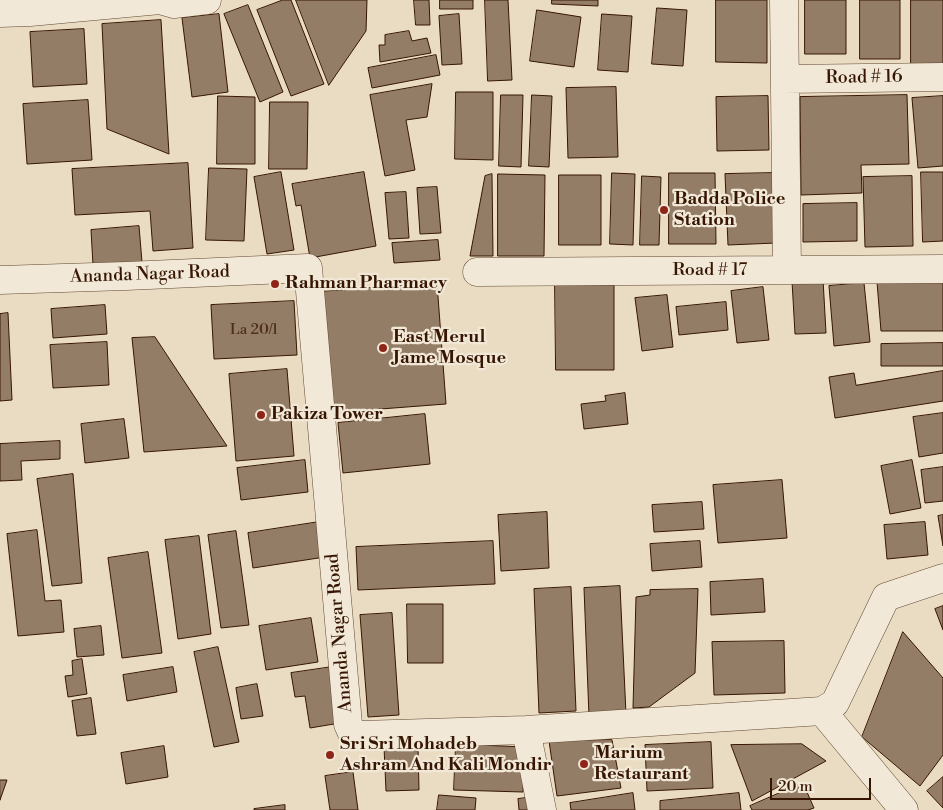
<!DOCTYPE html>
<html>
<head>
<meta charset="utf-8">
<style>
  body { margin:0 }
  #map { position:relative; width:943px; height:810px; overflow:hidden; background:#eadcc2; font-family:"Libre Bodoni",serif }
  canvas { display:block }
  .scale { position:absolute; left:770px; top:778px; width:101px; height:22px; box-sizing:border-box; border:2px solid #361602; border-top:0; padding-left:6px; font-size:15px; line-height:18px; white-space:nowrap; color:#361602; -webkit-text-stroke:4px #f1e8d7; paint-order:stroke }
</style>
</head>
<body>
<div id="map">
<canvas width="943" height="810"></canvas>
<div class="scale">20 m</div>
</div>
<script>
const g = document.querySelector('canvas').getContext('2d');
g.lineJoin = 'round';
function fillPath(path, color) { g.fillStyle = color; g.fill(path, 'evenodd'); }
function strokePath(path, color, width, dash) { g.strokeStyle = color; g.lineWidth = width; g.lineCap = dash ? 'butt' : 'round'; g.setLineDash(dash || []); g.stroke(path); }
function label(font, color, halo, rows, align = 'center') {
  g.font = font + ' "Libre Bodoni",serif'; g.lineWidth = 4.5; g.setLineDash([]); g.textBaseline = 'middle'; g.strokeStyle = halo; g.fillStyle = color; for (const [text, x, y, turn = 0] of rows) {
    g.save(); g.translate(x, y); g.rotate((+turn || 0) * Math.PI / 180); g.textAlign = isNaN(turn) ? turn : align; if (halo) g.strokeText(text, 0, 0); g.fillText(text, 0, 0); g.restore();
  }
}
const building = new Path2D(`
  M283 0H291L324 84 291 96 257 10Z
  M296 0H367L366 31 329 85Z
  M414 0H429L430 25H416Z
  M440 0H473V9H440Z
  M485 0H508L512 80 488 81Z
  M552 0H598V6L552 4Z
  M716 0H767V63L716 62Z
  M805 0H846V54H805Z
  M860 0H900V59H860Z
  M911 0H943V64H911Z
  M248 5 283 92 260 102 224 14Z
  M657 8 687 10 683 66 652 64Z
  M537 10 581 17 574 67 530 61Z
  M219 14 228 92 192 97 182 18Z
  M459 14 462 64 442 65 439 16Z
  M602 14 632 16 628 72 598 70Z
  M161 20 169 154 107 129 102 24Z
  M84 29 87 84 33 87 30 32Z
  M409 31 412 41 427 38 431 53 380 62 379 45H385V35Z
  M436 55 440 75 372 88 368 68Z
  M432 84 427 117 406 120 415 170 385 176 370 95Z
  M616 87 618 157 568 158 566 88Z
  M456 92H493V160L455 159Z
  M501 95H523L521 167 499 166Z
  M532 95 552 96 549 167 529 166Z
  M907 95 909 164 861 165 862 193 801 195 800 97Z
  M218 96 255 97V164H217Z
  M768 96 769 150 717 151 716 97Z
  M943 96V166L918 168 912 98Z
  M88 100 92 160 27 164 23 104Z
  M270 102H308L307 169H269Z
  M188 163 193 248 153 251 150 211 75 215 72 169Z
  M209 168 247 169 244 241 206 240Z
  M281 172 294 250 267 254 254 177Z
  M364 172 376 246 310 258 301 205 296 206 292 184Z
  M921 172H943V241L923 242Z
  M612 173 635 174 633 245 610 244Z
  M669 173H715L716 244H669Z
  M773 173 776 243 728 245 725 174Z
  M492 174 493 256H470L485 176Z
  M498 174 545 175 544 256H498Z
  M559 175H601V245H559Z
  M642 176 661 177 659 245H640Z
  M912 176 913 246 865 247 863 177Z
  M437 187 441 233 420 234 417 188Z
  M406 192 409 238 389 239 385 193Z
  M857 203V241L803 242V204Z
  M139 226 142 262 93 265 91 230Z
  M438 240 440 260 394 263 392 243Z
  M823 279 826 333 795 334 792 281Z
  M943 279V331H881L877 282Z
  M437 283 446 404 328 413 319 292Z
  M864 283 870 342 834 346 829 286Z
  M555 285H614V370H556Z
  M763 287 769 340 737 343 731 291Z
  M667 295 673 347 642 351 635 298Z
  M294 301 297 355 214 359 211 305Z
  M726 302 728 330 679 335 676 307Z
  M105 305 107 334 53 338 51 309Z
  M8 313 12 400 0 401V314Z
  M155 337 227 446 144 452 132 338Z
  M107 342 109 385 53 388 50 345Z
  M943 343V366H881V344Z
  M287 369 294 456 236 461 229 374Z
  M943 371V401L835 418 829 377 854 373 856 385Z
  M625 393 628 424 584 429 581 404 606 401 605 396Z
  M943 413V453L919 457 913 417Z
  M425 414 430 464 343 473 338 423Z
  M124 419 129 458 85 463 81 424Z
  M60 441V459L21 461 22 480 0 481V444Z
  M305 460 308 492 241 500 237 468Z
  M912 460 921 508 890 514 881 466Z
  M943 467V501L925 503 921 470Z
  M73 474 82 583 52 586 37 479Z
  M782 480 787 538 718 543 713 485Z
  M702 502 704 529 654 532 652 505Z
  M547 512 549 568 501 571 498 515Z
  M943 515V546L938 516Z
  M319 522 325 557 253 568 248 533Z
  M925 522 928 555 887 559 884 525Z
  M37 530 45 601 61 600 64 632 18 636 7 534Z
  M236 531 249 625 221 628 208 535Z
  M199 536 211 634 178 639 165 540Z
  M493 541 495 584 358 590 356 547Z
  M700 541 702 567 652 571 650 544Z
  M148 552 162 653 122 658 108 558Z
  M763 579 765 612 711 615 710 582Z
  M620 586 626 714 589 716 584 588Z
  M571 587 576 711 539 713 534 589Z
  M698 589 695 673 649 707 633 708 636 597 650 595V590Z
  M407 604H443V663H408Z
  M943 606V630L935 609Z
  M392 613 399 715 368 717 360 615Z
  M311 618 318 662 266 670 259 626Z
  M101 626 104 655 77 657 74 629Z
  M903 632 943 678V755L920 786 862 737Z
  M784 641 785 693 714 695 712 642Z
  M218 647 239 742 214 747 194 652Z
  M82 659 87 694 68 697 65 676 73 675 72 661Z
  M173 667 177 692 127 701 123 675Z
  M332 667 340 723 310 728 305 696 295 697 291 673Z
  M257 684 263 716 241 719 236 688Z
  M91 698 96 734 77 736 72 701Z
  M612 740 621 788 557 796 549 741Z
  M711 742 713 788 647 791 645 745Z
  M456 744 525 747 523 792 454 790Z
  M802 744 826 761 752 801 731 745Z
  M164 746 168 777 126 784 121 753Z
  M418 746 419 790 386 791 384 747Z
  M353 772 358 810H330L325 776Z
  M943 777V808L927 791Z
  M0 780H7L0 800Z
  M803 783 814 808 808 810H752L750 806Z
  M633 793 635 810H571L570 803Z
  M739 793 741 810H660V801Z
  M439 795 476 798 475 810H437Z
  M533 797 535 810H519L518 799Z
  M285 805V810H254V809Z`);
fillPath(building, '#947d66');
strokePath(building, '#361602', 1);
const minor = new Path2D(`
  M784 0 787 270
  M0 13 30 12 160 0 174 4 207 0
  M785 79 943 77
  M477 272 943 269
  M0 280 126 276 308 268 348 724 352 733 361 735 526 730 822 711 835 703 886 597 943 578
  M822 711 904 810
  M526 730 542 810`);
strokePath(minor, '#634832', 29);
strokePath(minor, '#f1e8d7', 28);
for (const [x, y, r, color] of [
  [664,210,5,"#8f2418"],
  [275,284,5,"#8f2418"],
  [383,348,5,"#8f2418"],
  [261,415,5,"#8f2418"],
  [330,755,5,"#8f2418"],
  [584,764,5,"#8f2418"]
]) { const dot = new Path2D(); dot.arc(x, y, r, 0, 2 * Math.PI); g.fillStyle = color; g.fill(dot); strokePath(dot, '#f1e8d7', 2); }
label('15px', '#4e301b', null, [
  ["La 20/1",254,330]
]);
label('18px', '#361602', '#f1e8d7', [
  ["Road # 16",864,78,-1],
  ["Road # 17",710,271],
  ["Ananda Nagar Road",150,275,-2],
  ["Ananda Nagar Road",340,633,-95]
]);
label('bold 18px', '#361602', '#f1e8d7', [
  ["Badda Police",674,200],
  ["Station",674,221],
  ["Rahman Pharmacy",285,284],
  ["East Merul",393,338],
  ["Jame Mosque",393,359],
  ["Pakiza Tower",271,415],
  ["Sri Sri Mohadeb",340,745],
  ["Ashram And Kali Mondir",340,766],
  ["Marium",594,754],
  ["Restaurant",594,775]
], 'left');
</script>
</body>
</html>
